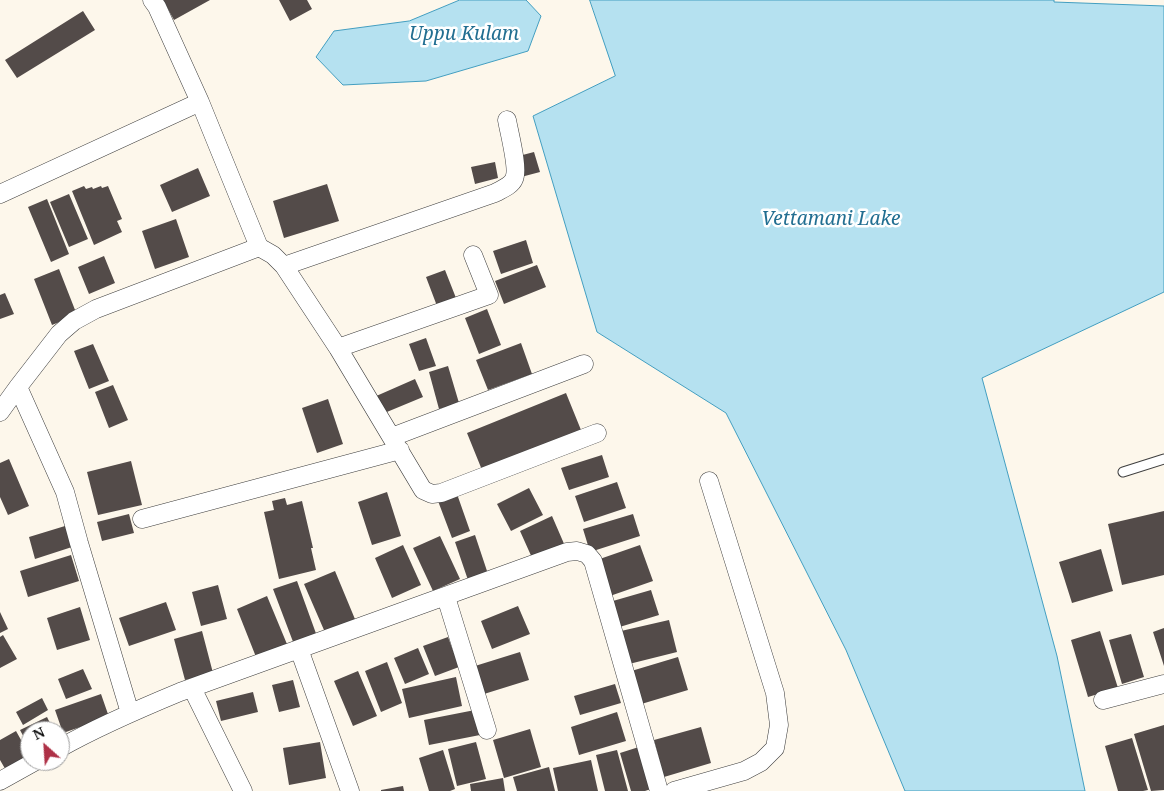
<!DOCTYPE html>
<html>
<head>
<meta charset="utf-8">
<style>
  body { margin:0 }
  #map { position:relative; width:1164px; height:791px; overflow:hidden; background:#fdf7eb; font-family:"Noto Serif",serif }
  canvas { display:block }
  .north { position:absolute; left:20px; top:721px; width:50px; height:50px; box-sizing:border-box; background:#fff; border:1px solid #9d9d9d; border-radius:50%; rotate:334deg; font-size:14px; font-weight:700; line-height:20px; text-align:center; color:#0b0b0b }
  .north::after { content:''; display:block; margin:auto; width:18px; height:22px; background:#ae3147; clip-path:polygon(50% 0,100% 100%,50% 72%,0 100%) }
</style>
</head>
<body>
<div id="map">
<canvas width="1164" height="791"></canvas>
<div class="north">N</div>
</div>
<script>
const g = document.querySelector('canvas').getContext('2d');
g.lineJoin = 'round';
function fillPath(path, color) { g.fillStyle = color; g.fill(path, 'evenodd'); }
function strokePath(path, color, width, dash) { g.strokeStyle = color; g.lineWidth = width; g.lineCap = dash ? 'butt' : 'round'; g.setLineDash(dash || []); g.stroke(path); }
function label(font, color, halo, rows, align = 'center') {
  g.font = font + ' "Noto Serif",serif'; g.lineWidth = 5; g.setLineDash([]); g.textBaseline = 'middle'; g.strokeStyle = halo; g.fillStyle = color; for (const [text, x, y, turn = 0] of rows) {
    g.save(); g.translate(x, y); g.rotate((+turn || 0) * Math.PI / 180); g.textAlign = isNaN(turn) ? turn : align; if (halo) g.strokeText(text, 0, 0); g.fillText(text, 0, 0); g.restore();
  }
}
const water = new Path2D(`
  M460 0H526L541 16 528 51 426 81 343 85 316 57 334 31 409 21Z
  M590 0H1054V2L1164 6V292L982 378 1057 656 1085 791H905L846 650 726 413 597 332 533 116 615 76Z`);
fillPath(water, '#b5e1f0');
strokePath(water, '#439ec0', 1);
fillPath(new Path2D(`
  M163 0H210L174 20Z
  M279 0H307L312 9 290 21Z
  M83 11 95 30 17 78 5 60Z
  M534 152 540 172 521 177 515 157Z
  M495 162 498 178 475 184 471 167Z
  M198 168 210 196 172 212 160 185Z
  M327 184 339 221 284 238 273 201Z
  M84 186 86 189 92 187 93 189 101 186 102 188 108 186 122 219 117 221 122 232 94 245 72 191Z
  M69 194 88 239 69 247 50 202Z
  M47 199 69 254 51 262 28 207Z
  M176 219 189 257 155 269 142 231Z
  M526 240 533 263 501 274 493 251Z
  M104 256 115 283 89 294 78 267Z
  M537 265 546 287 504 304 495 281Z
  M59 269 77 315 52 325 34 279Z
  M445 270 456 298 437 306 426 277Z
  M5 293 14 314 0 319V295Z
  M487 309 501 345 479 354 465 318Z
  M426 338 436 366 419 371 409 344Z
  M521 343 532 374 488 390 476 360Z
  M93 344 109 381 89 389 74 351Z
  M448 366 459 403 439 409 429 372Z
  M415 379 423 397 382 414 374 397Z
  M113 385 128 420 109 428 95 392Z
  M566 393 581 430 482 470 467 433Z
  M328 399 343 444 317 453 302 408Z
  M602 455 609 477 569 490 561 468Z
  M9 459 29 506 8 515 0 497V463Z
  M131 461 142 505 98 515 87 472Z
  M617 482 626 508 584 522 575 496Z
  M529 488 543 515 511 531 497 504Z
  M387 492 401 536 372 545 358 502Z
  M457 494 470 531 452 538 438 501Z
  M285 498 287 505 302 501 313 548H311L316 570 279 579 264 512 274 510 272 501Z
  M1164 511V575L1122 585 1108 524Z
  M129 514 134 533 102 541 97 522Z
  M633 514 640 536 590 552 583 529Z
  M552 516 565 546 533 560 520 531Z
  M65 526 72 547 35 559 29 537Z
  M475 535 489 577 469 583 455 542Z
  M440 536 460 579 433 591 413 548Z
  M403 545 421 585 392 598 375 558Z
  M640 545 653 581 607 597 594 561Z
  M1101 549 1113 591 1072 603 1059 562Z
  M71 555 79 581 28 597 20 571Z
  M335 571 357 624 327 637 304 584Z
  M297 581 318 639 295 647 273 589Z
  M218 585 227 619 201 626 192 592Z
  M651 590 659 615 613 629 606 603Z
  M267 596 289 649 258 662 237 609Z
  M166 602 176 630 129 646 119 618Z
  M518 606 530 634 492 649 481 621Z
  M80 607 90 640 57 650 47 618Z
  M0 612 8 629 0 633Z
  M669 620 677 652 629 664 621 631Z
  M1164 628V666L1153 632Z
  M202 631 213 673 185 680 174 639Z
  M1100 631 1118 688 1088 697 1071 640Z
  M1131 634 1144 677 1122 684 1109 640Z
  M3 635 17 659 0 668V637Z
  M448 637 459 667 435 676 423 646Z
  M418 648 429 674 405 684 394 658Z
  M520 652 529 680 484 694 475 666Z
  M678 657 688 690 638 705 628 672Z
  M387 662 402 703 381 712 365 671Z
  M83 669 92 689 66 699 58 679Z
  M358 671 377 716 353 726 334 681Z
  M456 677 462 706 409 718 402 689Z
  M293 680 300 707 279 712 272 685Z
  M615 684 621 703 580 715 574 696Z
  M253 692 258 712 221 721 216 701Z
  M101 694 109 717 63 733 55 710Z
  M42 698 48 710 23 725 16 712Z
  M475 710 480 735 429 745 424 720Z
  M617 712 626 741 579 755 571 727Z
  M47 717 54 731H30V749L20 730Z
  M1164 725V790L1151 791 1134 734Z
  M701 727 711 763 664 777 654 740Z
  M530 729 541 767 504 778 493 740Z
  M16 731 30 756 7 772 0 760V740Z
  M1132 738 1148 790 1143 791H1118L1105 746Z
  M320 742 326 778 289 785 283 748Z
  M476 742 486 779 457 786 448 749Z
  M642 746 654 788 645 791H631L620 753Z
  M443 750 455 789 450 791H429L419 758Z
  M617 750 628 791H605L596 755Z
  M591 760 598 791H558L553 768Z
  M549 767 555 791H517L513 777Z
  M503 778 505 791H471L470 784Z
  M403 786 404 791H381V790Z`), '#534b49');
const service = new Path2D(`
  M1123 472 1164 459`);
const minor = new Path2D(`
  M0 194 200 102
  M259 247 273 255 284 266 338 348 423 490 432 494 441 493 597 433
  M284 266 495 193C502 189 511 186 514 179 519 169 509 132 507 120
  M338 348 489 295 473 255
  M18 387 65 492 79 543 130 713
  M0 412 18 387 59 334 74 321 96 309 259 247 200 102 157 7 152 0
  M392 437 584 364
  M142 519 400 450
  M446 597 487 730
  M299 649 350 791
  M192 688 243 791
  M1103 700 1164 684
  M60 748C99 726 139 709 180 692L567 552 577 551 587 554 593 561 659 791
  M0 781 36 761
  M674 791 744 771 761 762 775 748 779 725 775 693 709 481`);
strokePath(service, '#3e3e3e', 11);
strokePath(minor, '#3e3e3e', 19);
strokePath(service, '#fff', 9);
strokePath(minor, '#fff', 18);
label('italic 19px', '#216e91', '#fff', [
  ["Uppu Kulam",464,35],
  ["Vettamani Lake",831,220]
]);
</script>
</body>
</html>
